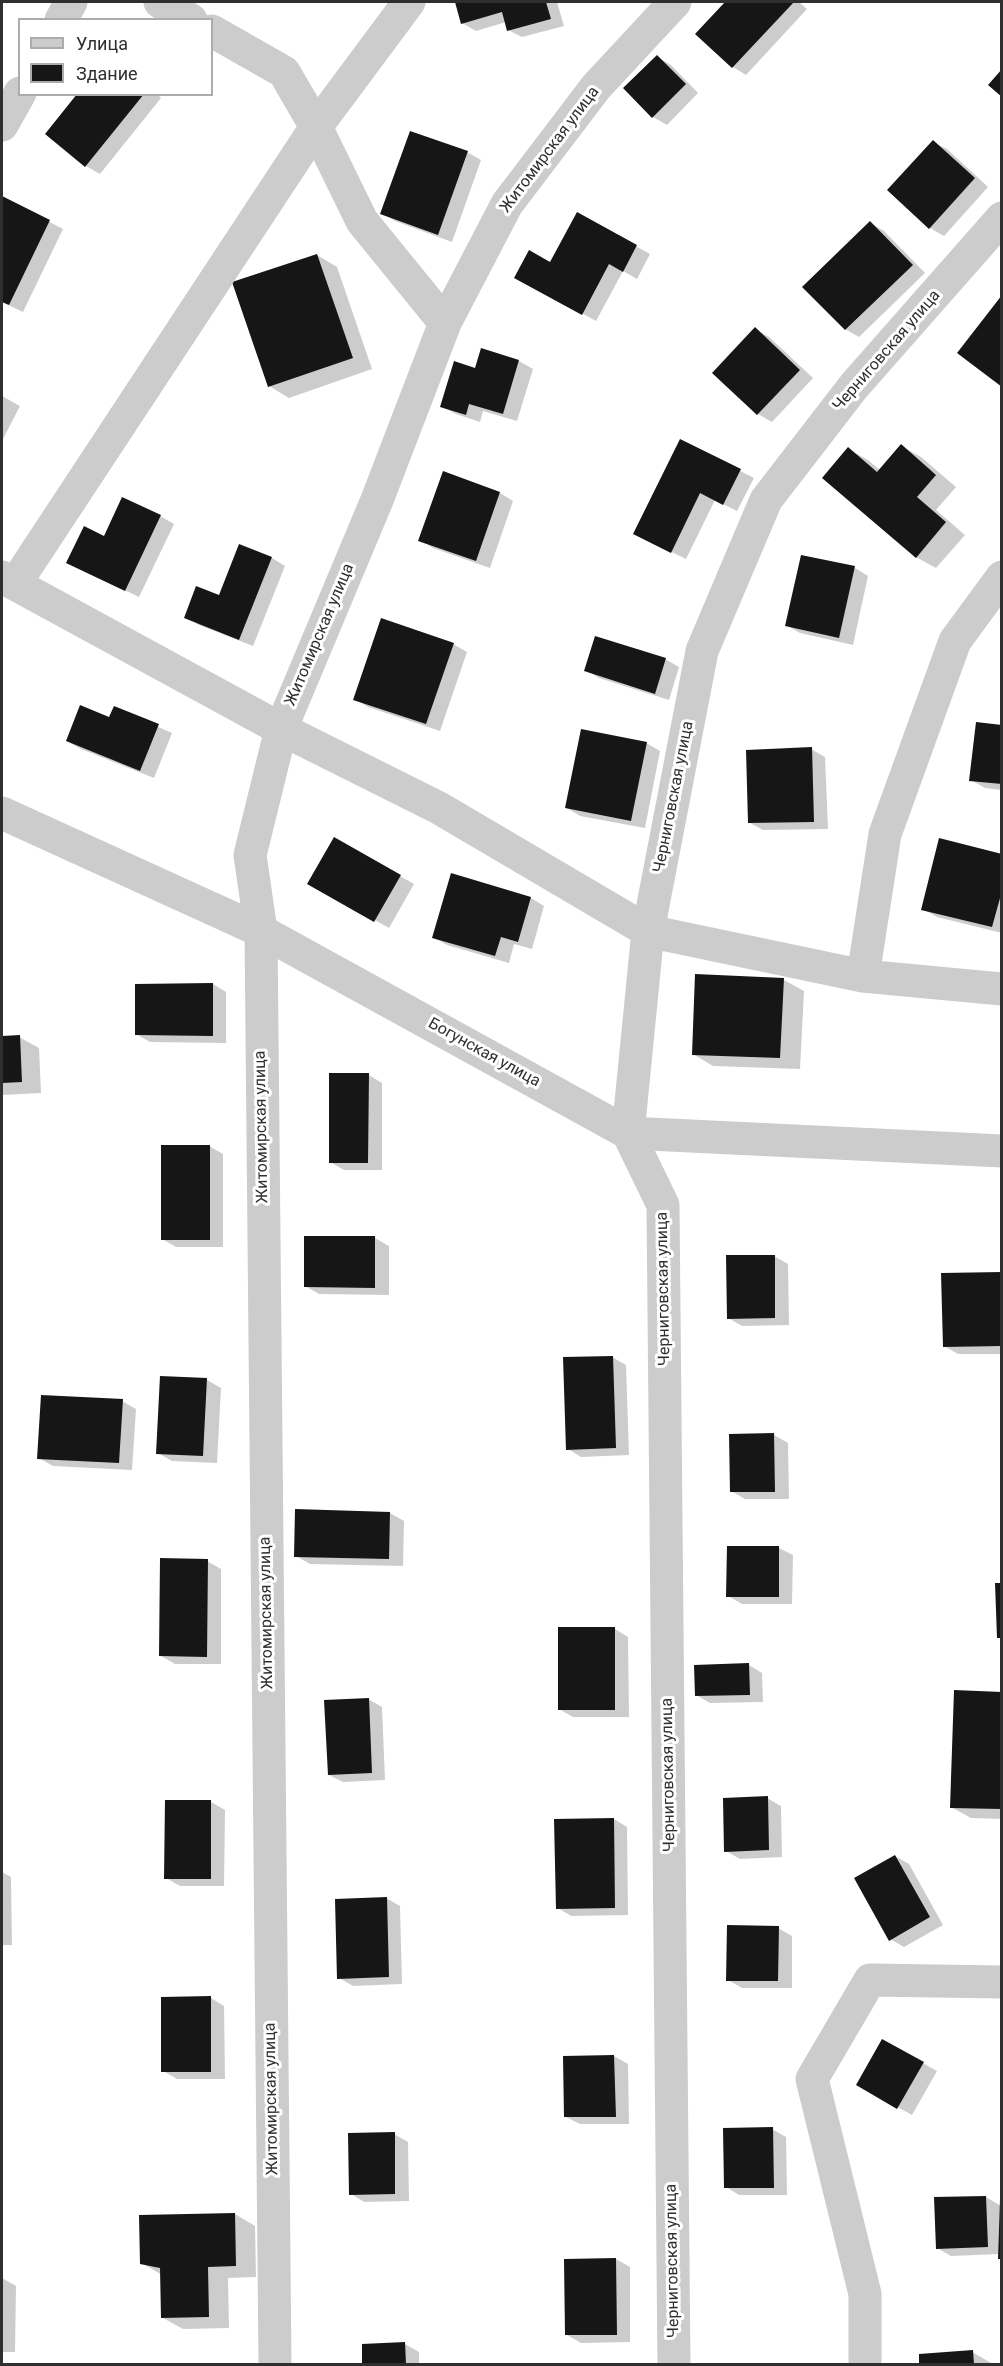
<!DOCTYPE html>
<html>
<head>
<meta charset="utf-8">
<style>
  body { margin:0 }
  #map { position:relative; width:1003px; height:2366px; overflow:hidden; background:#fff; font-family:Roboto,sans-serif }
  canvas { display:block }
  .frame { position:absolute; inset:0; border:3px solid #2f2f2f; pointer-events:none }
  .legend { position:absolute; left:18px; top:18px; width:195px; height:78px; box-sizing:border-box; background:#fff; border:2px solid #acacac; margin:0; padding:8px 10px; list-style:none; font-size:18px; color:#2f2f2f }
  .legend li { display:flex; align-items:center; gap:12px; height:30px }
  .legend b { width:30px; border:2px solid #acacac }
</style>
</head>
<body>
<div id="map">
<canvas width="1003" height="2366"></canvas>
<div class="frame"></div>
<ul class="legend">
<li><b style="height:8px;background:#ccc"></b>Улица</li>
<li><b style="height:16px;background:#161616"></b>Здание</li>
</ul>
</div>
<script>
const g = document.querySelector('canvas').getContext('2d');
g.lineJoin = 'round';
function fillPath(path, color) { g.fillStyle = color; g.fill(path, 'evenodd'); }
function strokePath(path, color, width, dash) { g.strokeStyle = color; g.lineWidth = width; g.lineCap = dash ? 'butt' : 'round'; g.setLineDash(dash || []); g.stroke(path); }
function label(font, color, halo, rows, align = 'center') {
  g.font = font + ' Roboto,sans-serif'; g.lineWidth = 6; g.setLineDash([]); g.textBaseline = 'middle'; g.strokeStyle = halo; g.fillStyle = color; for (const [text, x, y, turn = 0] of rows) {
    g.save(); g.translate(x, y); g.rotate((+turn || 0) * Math.PI / 180); g.textAlign = isNaN(turn) ? turn : align; if (halo) g.strokeText(text, 0, 0); g.fillText(text, 0, 0); g.restore();
  }
}
fillPath(new Path2D(`
  M456 2H557L564 26 522 37 508 30 506 22 476 31 462 23Z
  M727 2H799L807 9 746 75 733 67 697 34Z
  M657 57 671 65 698 93 667 125 653 117 625 88Z
  M79 94H157L161 98 100 174 86 166Z
  M933 142 947 149 988 187 944 236 930 228 889 190Z
  M467 152 481 160 452 242 395 221 382 213Z
  M3 198 63 229 23 312 2 302Z
  M578 214 650 254 637 279 623 271 596 321 530 285 550 264Z
  M870 223 884 231 925 273 859 337 845 329Z
  M317 255 337 267 372 369 289 398 269 386Z
  M755 329 769 337 813 378 772 422 758 414 714 373Z
  M482 350 519 361 533 369 517 421 483 411 480 422 456 414 442 407 476 369Z
  M2 396 20 406 2 441Z
  M681 441 754 478 737 511 715 500 686 559 649 541Z
  M901 446 921 457 956 487 936 510 965 535 936 568 916 557 848 449 868 460 880 470Z
  M500 493 513 501 490 568 433 548 420 540Z
  M160 516 174 524 139 597 68 563 105 538Z
  M272 558 285 566 253 646 199 625 186 617 219 597Z
  M855 568 868 576 853 645 800 633 786 625Z
  M453 644 467 652 440 731 368 707 355 699Z
  M665 659 679 667 669 700 599 678 586 670Z
  M115 708 172 733 154 778 81 749 67 741 110 719Z
  M1002 726V790L985 788 971 780Z
  M646 743 660 751 645 828 580 816 567 808Z
  M811 749 825 757 828 829 763 830 750 823Z
  M334 839 414 884 389 928 309 883Z
  M1002 856V933L937 917 923 909Z
  M531 898 544 906 532 949 514 944 509 963 447 945 433 937Z
  M784 980 804 991 800 1069 713 1066 693 1054Z
  M213 984 226 992V1043L150 1042 136 1034Z
  M19 1037 39 1048 41 1093 2 1095V1038Z
  M369 1075 382 1083V1170H344L330 1162Z
  M209 1146 223 1154V1247H176L162 1239Z
  M375 1238 389 1246V1295L319 1294 305 1286Z
  M774 1256 788 1264 789 1325 742 1326 728 1318Z
  M1002 1273V1354H958L944 1346Z
  M612 1357 626 1365 629 1455 581 1457 568 1449Z
  M162 1378 207 1380 221 1388 217 1463 172 1461 158 1453Z
  M122 1401 136 1409 132 1470 53 1466 39 1458Z
  M774 1435 788 1443 789 1499H745L731 1491Z
  M390 1513 404 1521 403 1566 310 1564 296 1556Z
  M779 1548 793 1555 792 1604H742L728 1596Z
  M207 1561 221 1569V1664H175L161 1656Z
  M615 1629 628 1637 629 1717H573L559 1709Z
  M749 1665 762 1673 763 1702 710 1703 696 1695Z
  M1002 1693V1819L971 1818 951 1807Z
  M368 1699 382 1707 385 1780 343 1782 329 1775Z
  M767 1798 781 1806 782 1857 740 1859 726 1851Z
  M211 1802 225 1810 224 1886H180L166 1878Z
  M614 1819 627 1827 628 1915 571 1916 558 1908Z
  M895 1856 909 1864 943 1925 904 1947 890 1939Z
  M2 1872 11 1877 12 1945H2Z
  M386 1898 400 1906 402 1984 353 1986 339 1978Z
  M778 1928 792 1936V1988H742L728 1980Z
  M211 1998 224 2006 225 2079H177L163 2071Z
  M883 2041 937 2071 912 2115 858 2085Z
  M614 2056 628 2064 629 2124H580L566 2117 565 2058Z
  M772 2129 786 2137 787 2195H739L726 2187Z
  M394 2134 408 2142 409 2201 364 2202 351 2194Z
  M1001 2193 1002 2259 1000 2254 951 2256 937 2248 936 2199 986 2197 1001 2206Z
  M235 2214 255 2226 256 2277 228 2278 229 2328 183 2329 163 2318 162 2275 142 2263Z
  M616 2259 630 2267V2342L581 2343 567 2335Z
  M2 2278 16 2286 15 2352H2Z
  M405 2344 419 2352V2364H364L363 2345Z
  M972 2352 993 2364H921L920 2355Z`), '#0003');
fillPath(new Path2D(`
  M455 2H546L551 19 507 31 502 12 461 24Z
  M725 2H794L732 68 695 34Z
  M657 55 686 84 652 118 623 88Z
  M1002 69V97L988 85Z
  M77 94H144L85 167 45 134Z
  M410 131 468 151 438 235 380 214Z
  M933 140 975 178 929 229 887 190Z
  M2 196 50 220 9 305 2 302Z
  M577 212 637 245 623 272 609 264 582 315 514 278 529 250 550 262Z
  M870 221 913 265 845 330 802 287Z
  M317 254 353 358 268 387 232 282Z
  M1002 295V387L957 353Z
  M755 327 800 370 757 415 712 373Z
  M481 348 519 360 503 414 469 404 466 415 440 407 454 361 475 368Z
  M680 439 741 469 723 505 700 493 671 553 633 534Z
  M901 444 936 475 917 497 946 522 916 558 822 478 848 447 877 472Z
  M443 471 500 492 476 561 418 541Z
  M122 497 161 515 125 591 66 563 84 526 104 536Z
  M239 544 272 557 239 640 184 618 196 586 219 595Z
  M801 555 855 566 839 638 785 626Z
  M381 618 454 643 426 724 353 700Z
  M595 636 666 658 655 694 584 671Z
  M80 705 109 717 114 706 159 724 140 771 66 741Z
  M976 722 1002 725V784L969 781Z
  M581 729 647 742 631 821 565 808Z
  M812 747 814 822 748 823 746 750Z
  M334 837 401 875 374 922 307 884Z
  M939 838 1002 854V891L992 927 921 910Z
  M451 873 531 897 518 942 501 937 495 956 432 938Z
  M695 974 784 978 780 1058 692 1055Z
  M213 983V1036L135 1035V984Z
  M20 1035 22 1082 2 1083V1036Z
  M329 1073H369L368 1163H329Z
  M161 1145H210V1240H161Z
  M304 1236H375V1288L304 1287Z
  M726 1255H775V1318L727 1319Z
  M1002 1272V1346L943 1347 941 1273Z
  M613 1356 616 1448 566 1450 563 1357Z
  M160 1376 207 1378 203 1456 156 1454Z
  M41 1395 123 1399 119 1463 37 1459Z
  M774 1433 775 1492H730L729 1434Z
  M295 1509 390 1512 389 1559 294 1557Z
  M727 1546H779V1597H726Z
  M160 1558 208 1559 207 1657 159 1656Z
  M995 1583H1002V1638H997Z
  M558 1627H615V1710H558Z
  M749 1663 750 1695 695 1696 694 1665Z
  M954 1690 1002 1692V1809L950 1808Z
  M369 1698 372 1773 328 1775 324 1700Z
  M768 1796 769 1850 724 1852 723 1798Z
  M165 1800H211V1879H164Z
  M614 1818 615 1908 556 1909 554 1819Z
  M895 1855 930 1917 889 1941 854 1878Z
  M387 1897 389 1977 337 1979 335 1899Z
  M727 1925 779 1926 778 1981H726Z
  M211 1996V2072H161V1997Z
  M882 2039 924 2062 897 2109 856 2085Z
  M614 2055 616 2117H564L563 2056Z
  M773 2127 774 2188H724L723 2128Z
  M395 2132V2194L349 2195 348 2133Z
  M986 2196 988 2247 936 2249 934 2197Z
  M1000 2200H1002V2259H998Z
  M235 2213 236 2266 208 2267 209 2317 161 2318 160 2268 140 2264 139 2215Z
  M616 2258 617 2335H565L564 2259Z
  M405 2342 406 2364H362V2344Z
  M973 2350 974 2364H919V2354Z`), '#161616');
strokePath(new Path2D(`
  M160 2 191 20
  M61 20 71 2
  M212 31 284 72 316 127 362 221 445 323
  M2 125 20 93
  M2 577 281 729 439 808 648 931 863 976 1002 989
  M15 584 316 127 409 2
  M2 813 261 931 628 1133 1002 1151
  M863 976 885 834 955 641 1002 577
  M275 2364 261 931 250 855 281 729 377 500 445 323 507 204 596 87 675 2
  M674 2364 663 1205 628 1133 648 931 702 651 766 500 854 386 1002 218
  M865 2364V2294L812 2079 870 1980 1002 1982`), '#ccc', 33);
label('16px', '#2f2f2f', '#fff', [
  ["Житомирская улица",550,150,-53],
  ["Черниговская улица",887,351,-49],
  ["Житомирская улица",320,635,-67],
  ["Черниговская улица",674,797,-79],
  ["Богунская улица",484,1053,29],
  ["Житомирская улица",262,1127,-91],
  ["Черниговская улица",664,1289,-91],
  ["Житомирская улица",267,1613,-91],
  ["Черниговская улица",669,1775,-91],
  ["Житомирская улица",272,2099,-91],
  ["Черниговская улица",673,2261,-91]
]);
</script>
</body>
</html>
